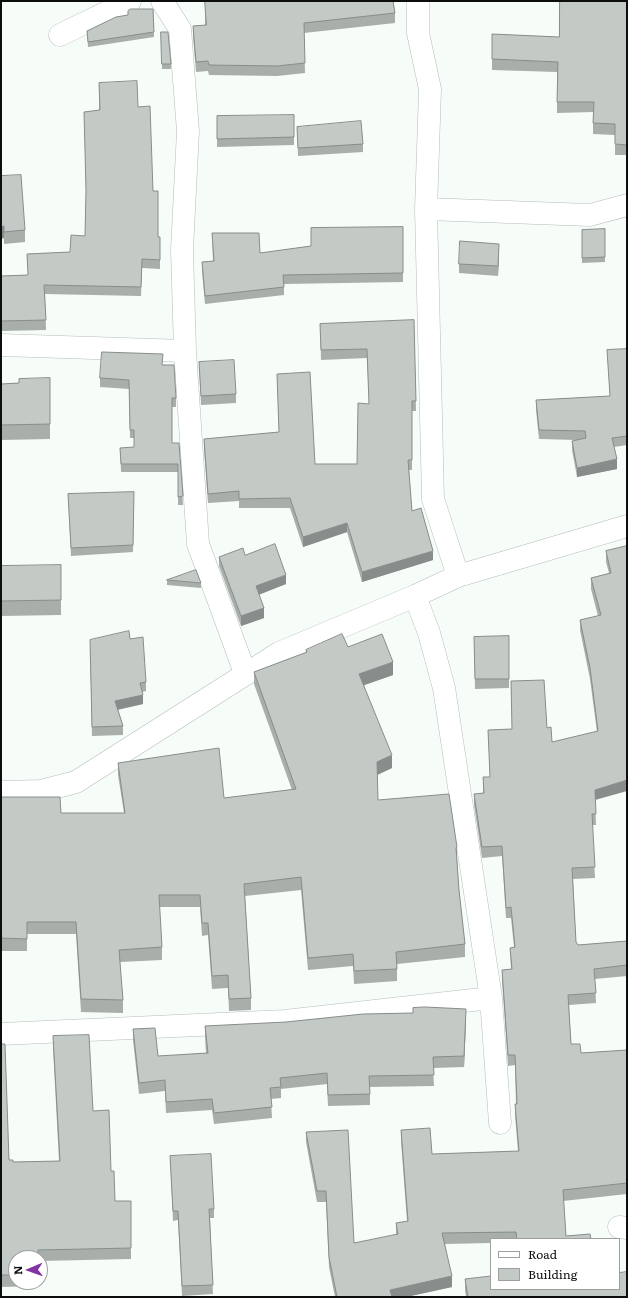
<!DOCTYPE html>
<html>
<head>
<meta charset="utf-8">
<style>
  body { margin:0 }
  #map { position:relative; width:628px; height:1298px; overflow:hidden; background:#f6fdf9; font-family:Literata,serif }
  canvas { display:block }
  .frame { position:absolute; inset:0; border:2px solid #0c0e0d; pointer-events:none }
  .legend { position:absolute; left:490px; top:1238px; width:130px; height:52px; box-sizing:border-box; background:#fff; border:1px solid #9e9f9e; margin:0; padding:5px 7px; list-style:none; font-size:12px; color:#0c0e0d }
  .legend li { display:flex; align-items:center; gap:8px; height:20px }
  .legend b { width:20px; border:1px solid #9e9f9e }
  .north { position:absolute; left:8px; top:1250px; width:40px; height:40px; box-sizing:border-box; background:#fff; border:1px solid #9e9f9e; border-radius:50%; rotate:268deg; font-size:11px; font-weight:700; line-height:16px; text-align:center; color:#0c0e0d }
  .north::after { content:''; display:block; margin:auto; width:14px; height:18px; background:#8332a2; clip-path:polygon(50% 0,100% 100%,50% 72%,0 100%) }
</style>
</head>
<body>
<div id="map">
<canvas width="628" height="1298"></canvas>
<div class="frame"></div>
<ul class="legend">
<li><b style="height:5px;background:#fff"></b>Road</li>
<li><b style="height:11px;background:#c3cac6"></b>Building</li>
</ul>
<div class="north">N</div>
</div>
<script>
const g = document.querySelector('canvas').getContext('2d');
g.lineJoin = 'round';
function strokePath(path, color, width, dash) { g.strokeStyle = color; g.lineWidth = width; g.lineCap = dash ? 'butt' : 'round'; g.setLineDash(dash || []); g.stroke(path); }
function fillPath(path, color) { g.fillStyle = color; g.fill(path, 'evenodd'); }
const minor = new Path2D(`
  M162 1 180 29 188 131 182 250 185 351 198 544 245 673
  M418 1V33L430 89 426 209 433 499 458 576
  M60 35 130 1
  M426 209 590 215 627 205
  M1 345 185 351
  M415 596 429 633 444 688 491 998 500 1123
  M1 792 41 791 76 782 279 653 415 596 458 576 627 526
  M1 1034 285 1021 491 998
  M619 1227 627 1228`);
strokePath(minor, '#b5bcb9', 23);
strokePath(minor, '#fff', 22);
fillPath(new Path2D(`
  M205 1H393L395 13V23L304 33 305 73 277 76 209 75 208 71 196 72 193 36V26L205 25Z
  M627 1V155H615V135L593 134V112L557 113V72L492 70V34L559 37Z
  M153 9 154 37 88 47 87 31 128 15Z
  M161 32 171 64V69H162Z
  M99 83 138 107 153 191 158 237H160V269L142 268 141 296 45 294 46 330 1 331V276L28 275 27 254 70 252 85 236 86 195 84 112 99 110Z
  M217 116 294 137V145L217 147Z
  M297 127 363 144V152L298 156Z
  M1 176 25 230V242L4 244Z
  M403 227V282L284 284V295L205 304 202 271V262L213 261 212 233 260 253 311 246V228Z
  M605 229V262L582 263V230Z
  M499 254 498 276 459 273V264Z
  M414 320 416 411H412V470H409L412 511 433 560 362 582 347 532 303 547 290 508H239V501L208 503 204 449V439L279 432 277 374 315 464H357L369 404 367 358 321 360 320 324Z
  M627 349V445L614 447 617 469 577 477 572 450V441L576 440 539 439 536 410V400L610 396 607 350Z
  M199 362 236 394V403L201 405Z
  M162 365 176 398V407H172V443H179L183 505H178V472H121L120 448 134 447V438H130L129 389 100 387V378Z
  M50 378V439L1 440V384L19 383Z
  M134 492 133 552 71 556 68 494Z
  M627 546 595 800 596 825H592L595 878 573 879 576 942 578 945 627 941V976L595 979 596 1003 569 1005 571 1044 581 1053 627 1050V1194L563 1201 566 1236 591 1239H491V1243L445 1244 452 1287 406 1297H335L329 1267 326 1202H317L306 1142V1132L354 1243 396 1235V1223L407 1221 401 1141V1130L432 1154 518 1151 515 1115V1104H516L515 1065 508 1066 502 980V970L511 969 510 948 514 947 511 918H506L502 856 482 858 474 805V794L483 793V777H490L488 730 512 729 511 681 547 728 552 742 597 732 590 679 580 630V620L598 616 591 589V578L609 573 606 562V551Z
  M219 557 286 584 259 594 264 618 241 626 219 566Z
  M1 566 61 600V615L1 616Z
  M167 580 201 583V588L167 585Z
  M509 636V688L475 689 474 637Z
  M130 639 146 682V691L142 692 143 704 118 710 123 726V735L92 736 90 649Z
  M348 647 393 675 364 685 392 768 377 775 378 800 457 847V860L459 890 465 944V957L397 964V981L354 984 353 966 308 970 301 890 245 896 251 998V1010L229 1011 228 988 212 989 208 935 202 936 200 907H159L162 947V960L120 962 123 1000V1013L81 1012 76 934H27V951H1V797L61 813H124L118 775V763L224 798 292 790 254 684V672L306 653V650Z
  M466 1020 464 1067 433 1068 434 1086 370 1087V1105L328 1106 327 1084 281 1089V1098L271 1099 272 1118 214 1124 212 1110 166 1113 165 1091 139 1094 133 1040V1029L158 1056 206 1053 205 1037V1026Z
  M53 1036 93 1111 111 1171 115 1201H131V1259L40 1261V1258H16V1282H39V1286L1 1287V1044L9 1160 13 1162 59 1161 53 1047Z
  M170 1156 214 1209V1218H210L213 1294 182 1296 178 1220 173 1221Z
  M465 1279 627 1297H466L465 1290Z`), '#a8aeaa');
fillPath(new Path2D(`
  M4 226V238L1 239V227Z
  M499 244V254L498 276V266Z
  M617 459V469L577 477V468Z
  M347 523V532L303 547V537Z
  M433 551V560L362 582V572Z
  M286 575V584L256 596V586Z
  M264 608V618L241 626V616Z
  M393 662V675L359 687V674Z
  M143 695V704L115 710V701Z
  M392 755V768L377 775V762Z
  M627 780V791L595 800V790Z
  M466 1009V1020L464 1067V1056Z
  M452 1276V1287L406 1297H390V1290Z`), '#888d8b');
const building = new Path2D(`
  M205 1H393L395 13 304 23 305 63 277 66 209 65 208 61 196 62 193 26 206 25Z
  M560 1H627V145L615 144V124L593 123 594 102H557L558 62 492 59V34L559 37Z
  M131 9H153L154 32 88 42 87 31 116 17 128 15V11Z
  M161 32H168L171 64H162Z
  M137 81 138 107 150 106 153 191H158V237H160V260L142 259 141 287 44 285 46 320 1 321V276L28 275 27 254 70 252 71 235 85 236 86 190 84 112 100 110 99 83Z
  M294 115V137L217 139V116Z
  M361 121 363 144 298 148 297 127Z
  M21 175 25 230 4 232V226L1 227V176Z
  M403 227V273L283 275 284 287 205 296 202 262 214 261 212 233H259L260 253 311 246V228Z
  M605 229V257L582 258V230Z
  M460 241 499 244 498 266 459 264Z
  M414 320 416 401H412V460H408L412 511 421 508 433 551 362 572 347 523 303 537 290 498 239 499V491L208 494 204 439 279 432 277 374 310 372 315 464H357L358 403 369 404 367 349 321 350 320 324Z
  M627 349V436L612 438 617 459 577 468 572 441 586 438 585 431 539 430 536 400 610 396 607 350Z
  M102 352 163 354 162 365H174L176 398H172V443H179L183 496 178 497V464H121L120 448 134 447V430H130L129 380 100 378Z
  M234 360 236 394 201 396 199 362Z
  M50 378V424L1 425V384L19 383V379Z
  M134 492 133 545 71 548 68 494Z
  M275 544 286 575 256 586 264 608 241 616 219 557 243 548 245 555Z
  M627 546V780L595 790 596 814H592L595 867 572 868 576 942 578 945 627 941V965L594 969 596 993 568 995 571 1044H580L581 1053 627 1050V1183L563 1190 566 1236 590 1234 591 1239H517L516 1232 442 1233 452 1276 390 1290 392 1297H337L329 1257 326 1191H317L306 1132 348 1130 354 1243 398 1234 396 1223 408 1221 401 1130 430 1128 432 1154 519 1151 515 1104H517L515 1055H508L502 970 512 969 510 948 515 947 511 907 506 908 502 846 482 847 474 794 484 793 483 777H490L488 730 512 729 511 681 544 680 547 728 551 727 552 742 598 731 590 668 580 620 601 615 591 578 611 573 606 551Z
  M61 565V600L1 601V566Z
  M196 570 201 583 167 580Z
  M129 631 130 639 143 637 146 682 140 683 143 695 115 701 123 726 92 727 90 640Z
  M342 634 348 647 382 634 393 662 359 674 392 755 377 762 378 800 449 794 457 847 456 848 459 890 465 944 396 952 397 969 354 971 353 954 308 958 301 877 244 884 251 998 229 999 228 975 212 976 208 923H202L200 895H159L162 947 119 950 123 1000 81 999 76 922H27V939L1 938V797H60L61 813H125L118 763 219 748 224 798 296 789 254 672 307 652 306 650Z
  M509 636V679H475L474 637Z
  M425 1007 466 1009 464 1056 433 1057 434 1075 369 1076 370 1094 328 1095 327 1073 280 1078 281 1087 270 1088 272 1107 214 1113 212 1099 166 1102 165 1080 139 1083 133 1029 155 1028 158 1056 208 1053 205 1026 286 1022 363 1014 413 1013V1008Z
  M89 1035 93 1111 109 1110 111 1171H114L115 1201H131V1248L38 1250V1258H16V1275H1V1044H5L9 1160H13V1162L60 1161 53 1036Z
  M211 1154 214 1209H209L213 1285 182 1286 178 1211H173L170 1156Z
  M627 1272V1297H468L465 1279 491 1276V1289H619V1273Z`);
fillPath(building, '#c3cac6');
strokePath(building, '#888d8b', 1);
</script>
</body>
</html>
